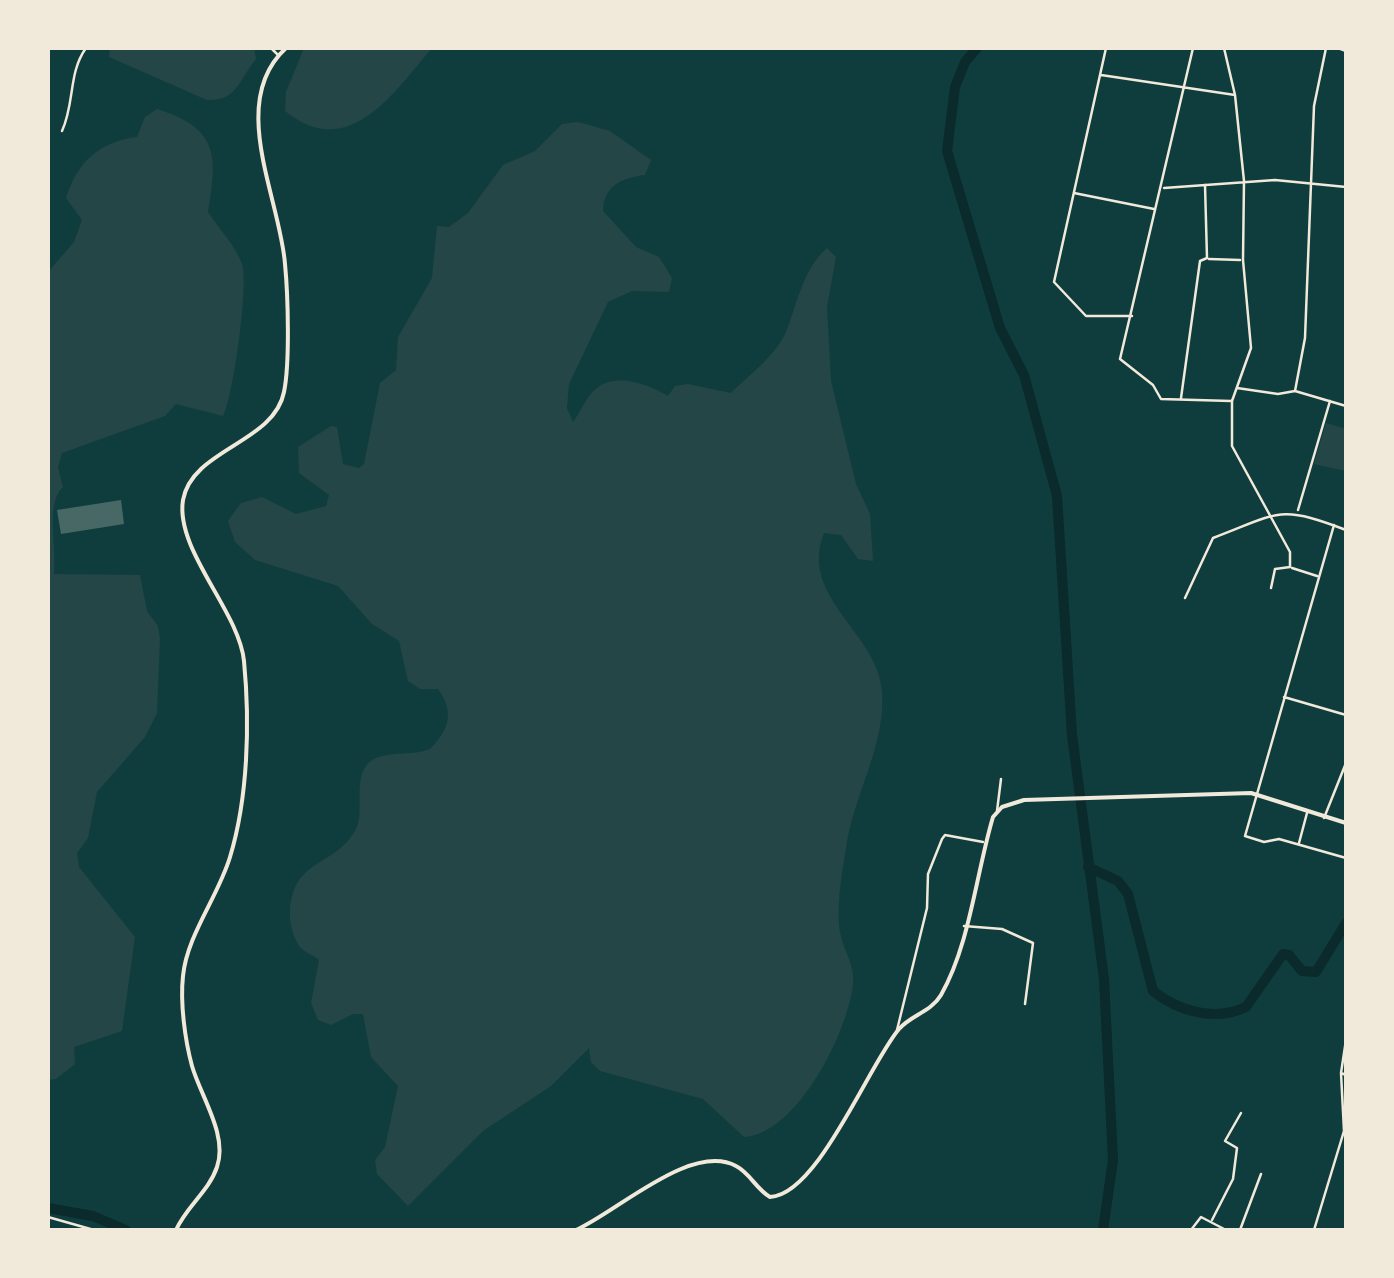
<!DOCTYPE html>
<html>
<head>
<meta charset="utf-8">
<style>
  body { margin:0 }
  #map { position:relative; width:1394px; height:1278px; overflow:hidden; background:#0f3d3e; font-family:"Varela Round",sans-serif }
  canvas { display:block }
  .frame { position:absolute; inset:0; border:50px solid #f1e9da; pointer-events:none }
</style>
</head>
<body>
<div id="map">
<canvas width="1394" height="1278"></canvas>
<div class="frame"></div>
</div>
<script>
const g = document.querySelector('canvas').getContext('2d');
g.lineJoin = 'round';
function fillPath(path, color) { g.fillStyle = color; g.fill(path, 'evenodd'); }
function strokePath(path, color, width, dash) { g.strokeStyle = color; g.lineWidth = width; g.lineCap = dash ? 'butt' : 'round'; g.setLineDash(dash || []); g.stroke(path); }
fillPath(new Path2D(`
  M110 48H254L256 59C240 78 237 102 207 100L109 57Z
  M304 48H432C394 92 349 163 285 111L286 92Z
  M157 109C218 128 218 155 208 212 218 228 236 246 242 264 249 283 233 399 223 416L176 404 165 416 62 453 58 467 63 487C45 503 57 549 54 574L140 575 147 611 158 626 160 639 157 713 145 737 97 792 88 838 77 853 79 867 135 937 122 1031 74 1047 75 1064 56 1079 48 1080V272L74 242 82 220 66 198C78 161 99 142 137 137L145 117Z
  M578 122 610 131 651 160 645 175C622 178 604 185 603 211L636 247 659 257 672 278 669 292 632 291 608 302 569 384 567 408 573 422C580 413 587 395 597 388 616 372 650 385 668 396L675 386 688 384 731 393C748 376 775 356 785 334 797 306 802 270 827 248L836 257 827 307 831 381 856 484 870 514 873 561 858 559 841 535 824 533C798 598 879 633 882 692 886 745 853 796 846 848 842 872 836 907 840 932 843 950 855 964 853 984 848 1032 797 1134 744 1137L703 1099 600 1071 591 1062 589 1048 551 1086 483 1131 408 1206 377 1174 375 1160 385 1147 398 1086 371 1057 363 1014H353L331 1025 318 1020 311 1003 319 960C314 955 305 953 300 947 293 938 289 921 290 910 294 857 336 867 356 829 366 810 349 770 376 758 392 751 413 756 430 749 449 730 455 712 438 689H420L408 681 399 641 372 624 338 586 255 560 235 542 228 521 241 503 262 497 296 514 326 506 329 495 299 473 298 447 331 426 337 427 343 464 359 468 364 464 380 383 396 370 398 337 432 278 437 226 449 227 468 213 503 165 535 151 562 124Z
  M1326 423 1346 429V471L1314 464Z`), '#244646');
strokePath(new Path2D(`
  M977 48 965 62 955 87 947 151 1000 328 1024 375 1057 496 1072 735 1104 979 1113 1160 1103 1230
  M1088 867 1118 881 1128 894 1153 991C1178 1011 1215 1022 1246 1007L1283 954 1289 955 1302 971 1316 972 1346 923
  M48 1208 93 1216 126 1230`), '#0a2a2b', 10);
fillPath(new Path2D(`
  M121 500 124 524 61 534 57 510Z`), '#486865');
strokePath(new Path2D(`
  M271 48 278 55
  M1106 48 1054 282 1086 316H1132
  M1193 48 1120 359 1153 385 1161 399 1231 401
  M1224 48 1235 95 1244 181 1243 260 1251 348 1232 401V446L1290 552V567L1275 569 1271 588
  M1338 48 1346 51
  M1101 75 1235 95
  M62 131C75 103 68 73 86 48
  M1164 188 1275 180 1346 187
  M1074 193 1154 209
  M1209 259 1240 260
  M1237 388 1278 394 1295 391 1346 406
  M1295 391 1305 338 1314 106 1326 48
  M1181 398 1200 261 1207 258 1205 185
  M1298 510 1330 401
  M1334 525 1245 836 1264 842 1279 839 1346 858
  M1292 568 1317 576
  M1185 598 1213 538C1279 513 1278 504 1346 530
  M1284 697 1346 715
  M997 811 1001 779
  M1324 818 1346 763
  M1299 843 1307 813
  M964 926 1002 929 1033 943 1025 1004
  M897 1030 927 908 928 874 942 839 945 835 983 842
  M1341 1073 1346 1040
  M1212 1220 1233 1179 1237 1148 1225 1141 1241 1113
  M1191 1230 1201 1217 1226 1230
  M1240 1230 1261 1174
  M1314 1230 1344 1131 1341 1073 1346 1075`), '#f1e9da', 2.5);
strokePath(new Path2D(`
  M48 1217 94 1230`), '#f1e9da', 2.5);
strokePath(new Path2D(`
  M176 1230C186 1207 209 1191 217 1167 228 1135 201 1097 192 1066 185 1040 180 1003 183 976 187 935 218 897 230 857 248 798 250 723 244 661 239 611 175 550 183 500 192 449 274 443 284 392 290 363 288 295 285 264 280 198 227 102 286 48
  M576 1230C617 1212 691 1142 736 1166 750 1173 756 1189 770 1197 818 1195 869 1064 899 1029 911 1015 931 1012 941 995 970 944 976 874 993 817L1002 807 1024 800 1251 793 1346 823`), '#f1e9da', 4);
</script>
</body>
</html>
